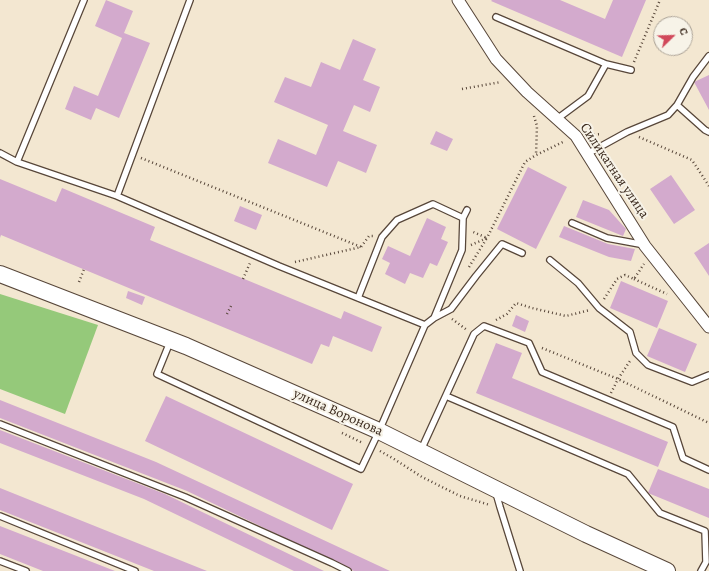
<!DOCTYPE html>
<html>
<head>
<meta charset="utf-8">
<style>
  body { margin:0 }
  #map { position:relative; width:709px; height:571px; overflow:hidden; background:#f3e7d1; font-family:Alegreya,serif }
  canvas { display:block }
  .north { position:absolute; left:653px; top:16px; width:40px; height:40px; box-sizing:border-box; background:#f7f3e8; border:1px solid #aca397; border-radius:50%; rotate:67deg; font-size:11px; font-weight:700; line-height:16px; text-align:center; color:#3b2a1e }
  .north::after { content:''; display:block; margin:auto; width:14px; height:18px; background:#d1495b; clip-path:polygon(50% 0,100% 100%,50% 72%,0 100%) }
</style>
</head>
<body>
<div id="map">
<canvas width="709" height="571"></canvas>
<div class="north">С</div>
</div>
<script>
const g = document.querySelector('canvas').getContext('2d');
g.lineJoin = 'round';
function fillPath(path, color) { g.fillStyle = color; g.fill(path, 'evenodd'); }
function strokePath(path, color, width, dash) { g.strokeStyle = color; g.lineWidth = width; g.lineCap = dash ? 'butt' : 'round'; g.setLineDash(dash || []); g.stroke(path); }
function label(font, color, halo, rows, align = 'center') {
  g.font = font + ' Alegreya,serif'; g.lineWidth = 4; g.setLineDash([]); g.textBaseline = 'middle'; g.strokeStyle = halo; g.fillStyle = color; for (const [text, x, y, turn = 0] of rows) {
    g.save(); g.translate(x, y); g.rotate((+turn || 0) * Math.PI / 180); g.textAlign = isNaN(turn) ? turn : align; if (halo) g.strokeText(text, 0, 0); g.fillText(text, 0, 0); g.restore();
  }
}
fillPath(new Path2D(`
  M0 294 98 325 65 414 0 389Z`), '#95c97a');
fillPath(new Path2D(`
  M106 0 133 11 124 33 150 43 119 118 96 108 91 120 65 109 74 86 98 96 122 38 95 26Z
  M492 0H560L605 19 613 0H646L622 57 491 1Z
  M353 39 376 49 363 80 380 87 370 112 354 105 343 131 377 145 366 173 338 161 327 187 268 163 278 139 316 155 328 125 274 102 285 77 311 87 321 62 340 70Z
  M709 75V110L694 82Z
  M436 131 453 139 447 151 430 144Z
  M528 167 567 187 536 249 497 229Z
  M671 175 695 210 674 224 650 189Z
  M0 179 56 202 62 188 155 227 150 240 341 319 344 311 382 327 372 352 333 336 329 347 321 344 312 364 1 235 0 238Z
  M583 200 609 210 626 229 623 236 576 217Z
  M240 206 262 215 256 230 234 221Z
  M427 218 446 227 441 239 448 242 437 266 430 263 423 278 410 273 405 284 385 274 390 263 382 259 388 246 410 256Z
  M564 226 608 244 635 249 631 261 609 257 559 237Z
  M709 243V276L694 253Z
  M621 281 668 301 657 328 610 308Z
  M128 291 145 297 142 305 126 298Z
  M516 315 529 321 525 332 512 326Z
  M659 328 697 344 685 372 647 356Z
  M496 343 522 353 512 378 668 442 658 467 476 393Z
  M166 396 353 484 332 530 145 441Z
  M0 400 156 462 390 571H354L187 491 0 418Z
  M0 430 165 494 324 571H294L144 499 0 443Z
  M658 469 709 489V518L648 493Z
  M0 488 207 571H154L0 510Z
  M0 526 115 571H43L0 554Z`), '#d3aacd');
const service = new Path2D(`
  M496 17 606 64
  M709 56 693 77 677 105 705 130 709 132
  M557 119 588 96 606 64 631 70
  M0 153 17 162 117 196 279 266 425 325 379 431 361 469 157 374 170 342
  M587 154 627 132 668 115 677 105
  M17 162 84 0
  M117 196 190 0
  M572 223 607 238 645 245
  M550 260 578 283 599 308 630 332 636 353 648 365 692 382 709 375
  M358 298 382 237 397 220 433 204 463 218
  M434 318 451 309 476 276 502 244 522 253
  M425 325 434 318 462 250 463 218 467 210
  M446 396 628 474 660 513 705 531 706 562 701 571
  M0 424 185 497 332 563 348 571
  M421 450 474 334 484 326 529 343 542 372 673 427 683 458 709 470
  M496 493 500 507 520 571
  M0 516 135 571
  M0 561 26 571`);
const minor = new Path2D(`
  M458 0 496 59 527 92 576 136 645 246 709 327`);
const secondary = new Path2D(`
  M0 274 186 346 379 431 586 534 667 571`);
strokePath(service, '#574639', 8);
strokePath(minor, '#574639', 13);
strokePath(secondary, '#574639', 18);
strokePath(new Path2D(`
  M634 62 660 0
  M462 89 501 82
  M534 116 537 126 536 155
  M590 135 601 134
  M639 137 692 160 709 186
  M141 158 361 247
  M471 245 487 238 525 162 536 155 565 141
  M295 262 361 247 369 236H373
  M469 267 487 238 471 231
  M243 279 250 263
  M634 279 667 294
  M79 282 84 269
  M604 299 617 279 625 275 634 279 644 264
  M227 314 231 306
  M452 319 467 330
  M496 320 507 314 516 303 532 308 566 316 590 310
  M542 348 618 379 709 423
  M611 393 618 379 630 361
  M342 433 363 443
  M380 451 394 459 422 477 460 496 490 505`), '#574639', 2.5, [1, 3]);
strokePath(service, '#fff', 5.5);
strokePath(minor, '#fff', 11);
strokePath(secondary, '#fff', 16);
label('14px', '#3b2a1e', '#f7f3e8', [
  ["Силикатная улица",614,171,56],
  ["улица Воронова",338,413,24]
]);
</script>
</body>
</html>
